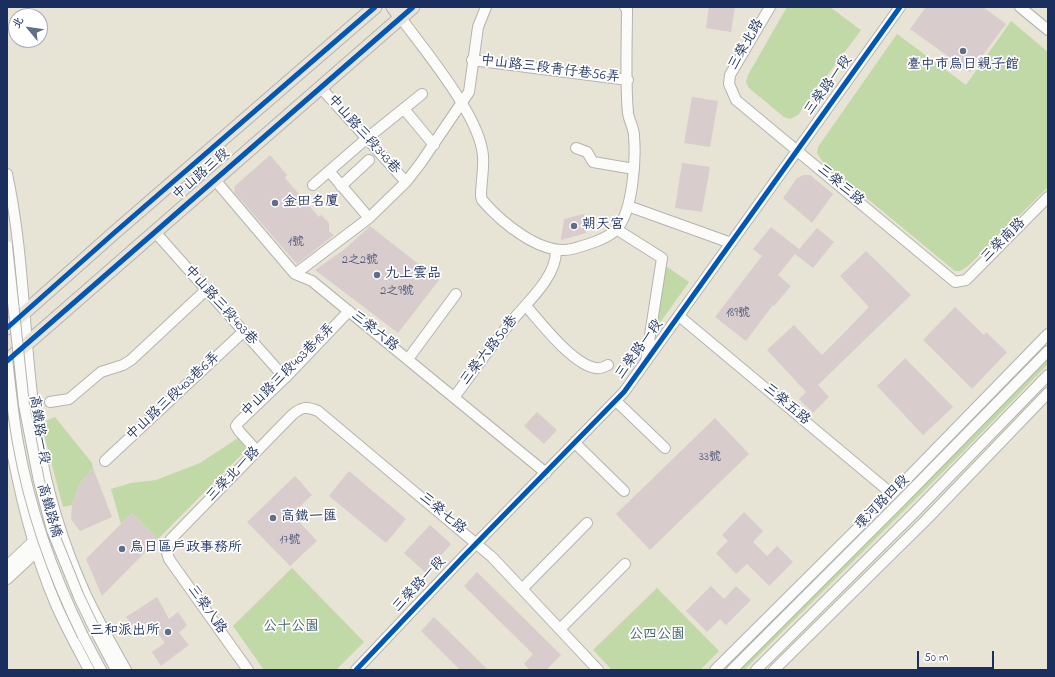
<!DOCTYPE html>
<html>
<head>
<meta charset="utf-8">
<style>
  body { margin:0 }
  #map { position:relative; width:1055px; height:677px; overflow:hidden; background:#e7e3d5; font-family:"Indie Flower","LXGW WenKai TC",sans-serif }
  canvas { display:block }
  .frame { position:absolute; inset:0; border:8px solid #1b2f5e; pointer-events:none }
  .north { position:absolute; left:8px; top:8px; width:40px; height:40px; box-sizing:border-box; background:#fff; border:1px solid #a4acbf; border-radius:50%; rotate:299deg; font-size:11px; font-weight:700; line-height:16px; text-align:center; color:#1b2f5e }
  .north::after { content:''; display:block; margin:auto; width:14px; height:18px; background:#626e88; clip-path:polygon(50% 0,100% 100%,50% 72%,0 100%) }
  .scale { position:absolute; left:917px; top:651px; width:77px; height:18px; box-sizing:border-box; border:2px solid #1b2f5e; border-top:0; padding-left:5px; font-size:12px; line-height:14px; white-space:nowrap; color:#1b2f5e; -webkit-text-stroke:3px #fff; paint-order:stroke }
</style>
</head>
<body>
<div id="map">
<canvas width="1055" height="677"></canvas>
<div class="frame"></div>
<div class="north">北</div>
<div class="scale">50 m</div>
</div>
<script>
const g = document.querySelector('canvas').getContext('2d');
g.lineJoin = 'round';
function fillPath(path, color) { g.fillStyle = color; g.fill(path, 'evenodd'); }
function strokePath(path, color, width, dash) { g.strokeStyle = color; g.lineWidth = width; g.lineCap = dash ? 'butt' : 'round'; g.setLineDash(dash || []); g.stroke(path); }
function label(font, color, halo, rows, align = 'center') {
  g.font = font + ' "Indie Flower","LXGW WenKai TC",sans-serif'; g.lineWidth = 3.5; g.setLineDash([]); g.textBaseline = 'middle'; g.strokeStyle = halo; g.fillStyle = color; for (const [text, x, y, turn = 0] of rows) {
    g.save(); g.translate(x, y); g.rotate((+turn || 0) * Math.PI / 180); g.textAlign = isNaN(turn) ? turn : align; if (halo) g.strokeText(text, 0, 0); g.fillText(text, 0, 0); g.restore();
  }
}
fillPath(new Path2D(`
  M787 7H830L861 30 798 115 790 119 784 117 749 88 746 82 748 75Z
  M1011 21 1048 52V187L968 266 960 271H955L823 162 817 153 818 147 897 34 966 85Z
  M663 264 689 282 654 331Z
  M1048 357V364L960 455 744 670H737Z
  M55 417 92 463 93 468 79 485 72 505 63 507 41 423Z
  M238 438 247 449 158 539 132 513 121 524 111 489 131 483 156 480 200 463Z
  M292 568 364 642 336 670H264L233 626Z
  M657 588 719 651 700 670H612L593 650Z`), '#c0d9a6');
fillPath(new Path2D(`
  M709 7H735L731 32 706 28Z
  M926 7H983L1006 24 970 72 910 29Z
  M692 97 718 101 710 147 684 143Z
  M270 155 287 175 285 178 319 217 321 215 329 223V231L334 235 297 264 234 192 235 186Z
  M682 163 710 167 702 212 675 208Z
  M804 175H810L833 194 812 223 783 198 797 178Z
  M584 214 586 233 561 240 564 219Z
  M370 226 439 280 398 333 315 270 345 249Z
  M771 227 799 249 778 275 791 286 774 306 773 305 746 341 715 317 762 256 753 249Z
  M817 228 834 242 813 268 795 254Z
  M866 251 911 295 818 385 829 397 813 413 799 399 806 392 767 350 794 325 822 355 849 328 869 307 840 276Z
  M955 307 984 335 986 332 1007 352 972 389 923 340Z
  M905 358 953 407 923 435 877 386Z
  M537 412 557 430 544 444 524 426Z
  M715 418 749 454 650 550 616 514Z
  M93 468 112 517 80 531 71 519 72 505 79 485Z
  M349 471 406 519 386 543 329 496Z
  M295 476 312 495 292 514 317 541 290 566 247 522Z
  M744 512 763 531 753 542 767 556 777 546 793 562 769 586 747 564 736 574 716 553 728 541 722 535Z
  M132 513 158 539 102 596 86 559Z
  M430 525 451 544 426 573 404 553Z
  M477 572 561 655 546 670H530L524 664 533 654 464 586Z
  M711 586 724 599 736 586 751 600 726 625 720 619 707 632 686 611Z
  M157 597 169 619 178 612 187 625 179 633 189 645 161 666 152 652 165 643 149 621 136 631 126 617Z
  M434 617 473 655 488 670H460L421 631Z`), '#d9cccc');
const minor = new Path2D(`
  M770 7 730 75 729 84 736 100 955 282 966 280 1048 197
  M1020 7 1048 30
  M401 18C425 51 480 116 483 156 484 169 481 183 481 196L482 200C501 222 541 256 572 249 586 245 605 240 616 230 633 212 636 160 634 136 634 128 629 121 628 113 625 81 627 42 627 9L625 7
  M472 60 628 80
  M321 88 406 182
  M404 109 434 145
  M576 148 587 152 593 162 634 169
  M329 171 369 218
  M7 174C26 261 23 352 38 439 47 491 63 544 85 593 97 619 112 645 126 670
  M215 180 295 274 312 281 546 473
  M313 185 366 139 422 94
  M341 186 369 160
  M628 206 731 243
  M616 229 662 258 646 361
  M155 232 285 378
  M295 274 369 218 406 182 420 164 469 92 478 27 486 7
  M526 306C541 323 573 365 596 368 600 369 604 367 608 365
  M679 316 892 494
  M408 359 456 294
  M455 396C473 372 491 346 511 322 527 302 556 278 556 251
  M616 401 665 448
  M50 402 69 399 101 372 123 365 131 360 205 291
  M7 425C18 486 32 550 57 607 67 629 78 649 89 670
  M575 443 624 491
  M257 451 239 431 236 426 238 423 285 378 349 311
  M105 461 243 332
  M7 566 56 520
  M7 579 60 530
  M522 589 587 523
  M560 629 625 564
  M95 630 116 670
  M83 636 101 670
  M248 670 169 559 166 549 171 539 292 415C301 407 307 406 318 411L492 557 598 670
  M356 670 464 556 624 392 900 7
  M715 670 892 494 1048 334
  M732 670 901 501 1048 351
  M756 670 915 512 1048 375
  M774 670 926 520 1048 393`);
const major = new Path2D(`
  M393 7 401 18
  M7 328 114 233 375 7
  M7 361 413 7`);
strokePath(minor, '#b4b4af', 12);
strokePath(major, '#b4b4af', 15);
strokePath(minor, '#fbfbf9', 10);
strokePath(major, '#eae3d8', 13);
const minorBridge = new Path2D(`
  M7 246 24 405 39 481 52 530 79 597 95 630
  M7 358C10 386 13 415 18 443 30 510 53 575 83 636`);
strokePath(minorBridge, '#b4b4af', 12, []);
strokePath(minorBridge, '#fbfbf9', 10);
strokePath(new Path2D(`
  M7 328 114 233 375 7
  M7 361 413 7
  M356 670 464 556 624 392 900 7`), '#0057b8', 5);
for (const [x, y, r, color] of [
  [963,51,4,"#626e88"],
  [275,203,4,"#626e88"],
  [574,226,4,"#626e88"],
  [377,275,4,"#626e88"],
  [273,518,4,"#626e88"],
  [122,549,4,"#626e88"],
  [168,632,4,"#626e88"]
]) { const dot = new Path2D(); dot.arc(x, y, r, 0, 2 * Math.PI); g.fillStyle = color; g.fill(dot); strokePath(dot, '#fff', 1.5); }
label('12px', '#4a567a', null, [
  ["1號",296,243],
  ["2之2號",360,261],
  ["2之9號",397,292],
  ["189號",738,314],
  ["33號",710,458],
  ["17號",290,541]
]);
label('14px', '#1b2f5e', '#fff', [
  ["三榮北路",747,45,-60],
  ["中山路三段青仔巷56弄",550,70,7],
  ["三榮路一段",829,86,-54],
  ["中山路三段343巷",363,135,48],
  ["中山路三段",202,175,-41],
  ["三榮三路",840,186,40],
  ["三榮南路",1004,241,-45],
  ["中山路三段403巷",220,306,48],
  ["三榮六路",374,332,39],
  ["三榮路一段",640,350,-54],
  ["三榮六路50巷",490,351,-52],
  ["中山路三段403巷18弄",289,371,-45],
  ["中山路三段403巷6弄",174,397,-43],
  ["三榮五路",786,405,40],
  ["高鐵路一段",38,430,81],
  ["三榮北一路",234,475,-46],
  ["環河路四段",883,503,-45],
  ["高鐵路橋",48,511,74],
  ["三榮七路",442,514,40],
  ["三榮路一段",420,585,-47],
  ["三榮八路",206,610,55]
]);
label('14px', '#1b2f5e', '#fff', [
  ["臺中市烏日親子館",963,66,"center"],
  ["金田名廈",283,203],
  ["朝天宮",582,226],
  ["九上雲品",385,275],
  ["高鐵一匯",281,518],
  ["烏日區戶政事務所",130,549],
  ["三和派出所",160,632,"right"]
], 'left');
label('14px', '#436068', '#fff', [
  ["公十公園",291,628],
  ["公四公園",657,636]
]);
</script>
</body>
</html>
